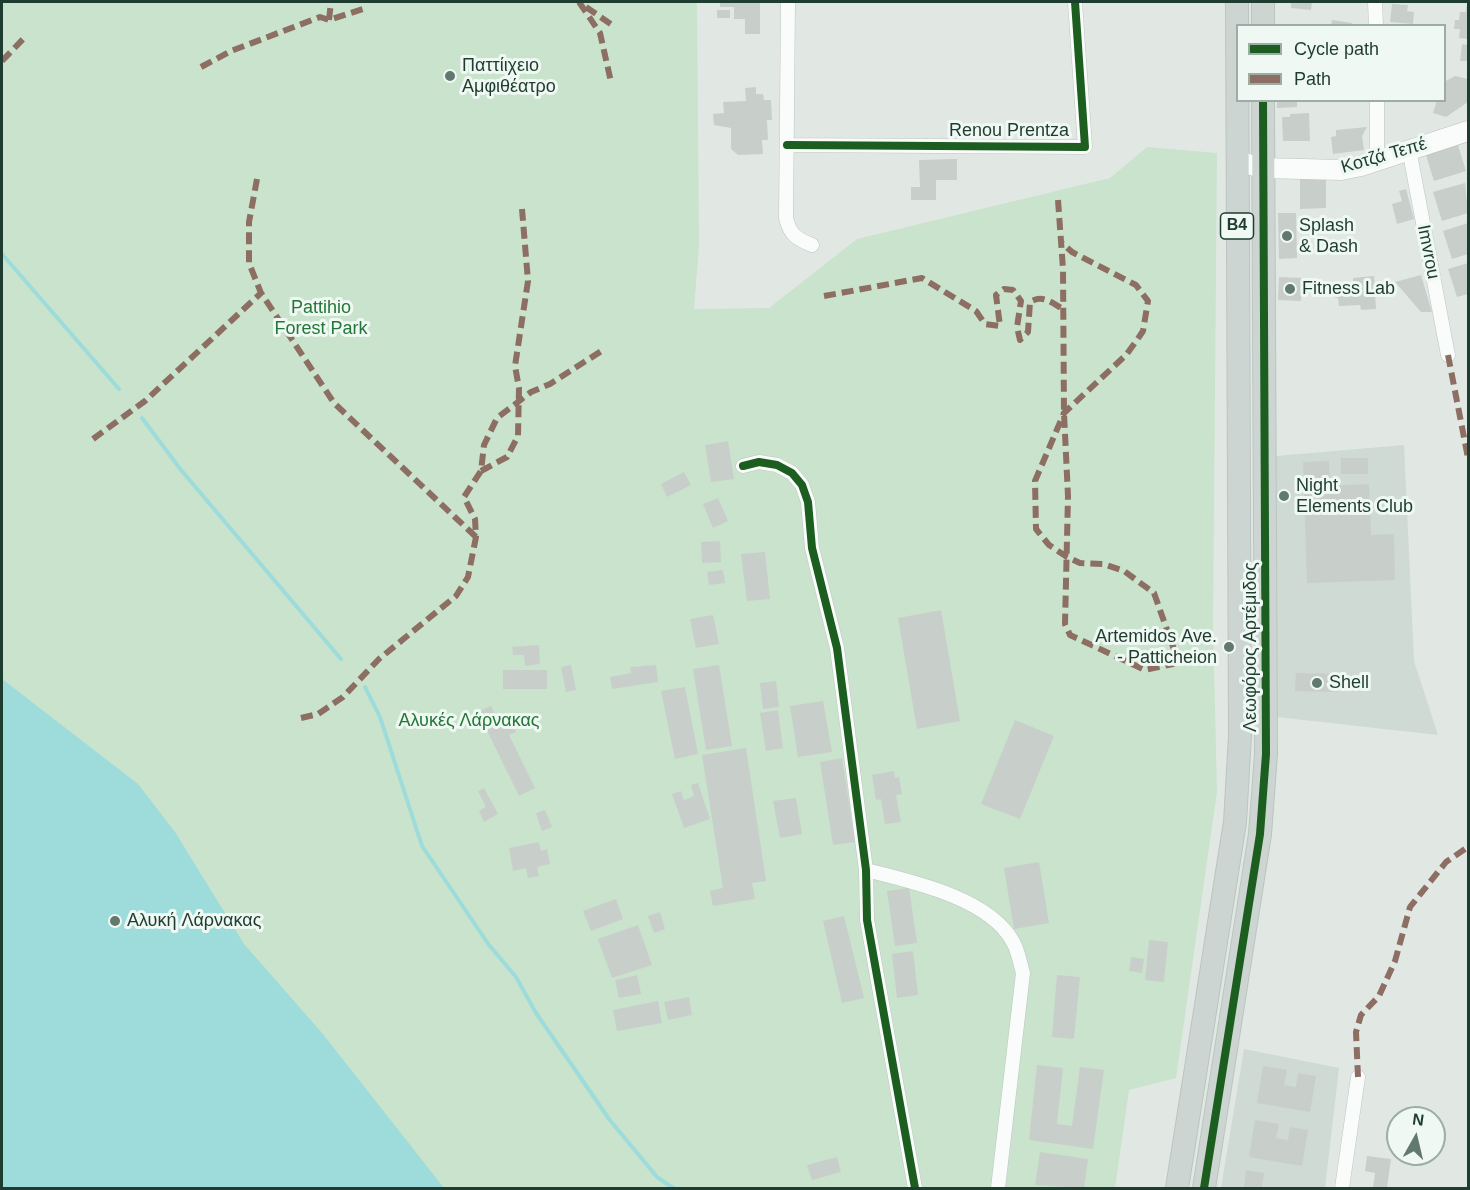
<!DOCTYPE html>
<html>
<head>
<meta charset="utf-8">
<style>
  body { margin:0 }
  #map { position:relative; width:1470px; height:1190px; overflow:hidden; background:#e1e8e4; font-family:Arial,sans-serif }
  canvas { display:block }
  .frame { position:absolute; inset:0; border:3px solid #1e3d30; pointer-events:none }
  .legend { position:absolute; left:1236px; top:24px; width:210px; height:78px; box-sizing:border-box; background:#eff8f2; border:2px solid #9bada4; margin:0; padding:8px 10px; list-style:none; font-size:18px; color:#1e3d30 }
  .legend li { display:flex; align-items:center; gap:12px; height:30px }
  .legend b { width:30px; border:2px solid #9bada4 }
  .north { position:absolute; left:1386px; top:1106px; width:60px; height:60px; box-sizing:border-box; background:#eff8f2; border:2px solid #9bada4; border-radius:50%; rotate:8deg; font-size:16px; font-weight:700; line-height:24px; text-align:center; color:#1e3d30 }
  .north::after { content:''; display:block; margin:auto; width:21px; height:27px; background:#62796f; clip-path:polygon(50% 0,100% 100%,50% 72%,0 100%) }
</style>
</head>
<body>
<div id="map">
<canvas width="1470" height="1190"></canvas>
<div class="frame"></div>
<ul class="legend">
<li><b style="height:8px;background:#1b5e20"></b>Cycle path</li>
<li><b style="height:8px;background:#8d6e63"></b>Path</li>
</ul>
<div class="north">N</div>
</div>
<script>
const g = document.querySelector('canvas').getContext('2d');
g.lineJoin = 'round';
function fillPath(path, color) { g.fillStyle = color; g.fill(path, 'evenodd'); }
function strokePath(path, color, width, dash) { g.strokeStyle = color; g.lineWidth = width; g.lineCap = dash ? 'butt' : 'round'; g.setLineDash(dash || []); g.stroke(path); }
function label(font, color, halo, rows, align = 'center') {
  g.font = font + ' Arial,sans-serif'; g.lineWidth = 6; g.setLineDash([]); g.textBaseline = 'middle'; g.strokeStyle = halo; g.fillStyle = color; for (const [text, x, y, turn = 0] of rows) {
    g.save(); g.translate(x, y); g.rotate((+turn || 0) * Math.PI / 180); g.textAlign = isNaN(turn) ? turn : align; if (halo) g.strokeText(text, 0, 0); g.fillText(text, 0, 0); g.restore();
  }
}
fillPath(new Path2D(`
  M1404 445 1414 661 1438 735 1277 717 1276 456Z
  M1244 1049 1339 1068 1325 1188H1221Z`), '#cedad3');
fillPath(new Path2D(`
  M2 2H697L699 245 694 309 769 308 857 239 1110 178 1147 147 1217 153 1213 625 1217 792 1176 1078 1129 1090 1115 1188H2Z`), '#c9e3cc');
fillPath(new Path2D(`
  M2 679 138 784 175 832 244 944 322 1033 444 1188H2Z`), '#9ddcdb');
strokePath(new Path2D(`
  M2 254 119 389
  M142 418 181 470 341 659
  M365 687 380 717 422 846 489 945 516 977 536 1013 609 1119 657 1177 673 1188`), '#9ddcdb', 4);
fillPath(new Path2D(`
  M720 2H760V34H745V19H734V7H720Z
  M1291 2H1312L1311 10 1291 8Z
  M1392 4 1408 5 1407 11 1414 12 1413 24 1390 22Z
  M1467 4H1468V39L1459 38 1460 29H1454L1455 20H1459L1460 12H1466Z
  M717 10H730V18H717Z
  M1332 20 1352 23 1351 26H1331Z
  M1462 44 1468 45V61H1460Z
  M1455 76 1468 79V102L1446 117 1433 113 1437 100H1444V82Z
  M756 87V94H763L764 100H771L772 120H767L768 140H762L763 154 738 155 731 149V128L714 125 713 114 724 113 723 102 746 101 745 88Z
  M1277 100H1297V107L1277 108Z
  M1309 113 1310 141H1283L1282 117H1290V114Z
  M1367 127 1362 136 1364 150 1333 154 1331 137 1336 136V130Z
  M1457 142 1466 171 1434 181 1425 152Z
  M957 159V180H936V200H911V187H920L919 160Z
  M1300 179H1326V208L1300 209Z
  M1465 183 1468 213 1442 221 1433 192Z
  M1406 189 1414 219 1397 224 1392 204 1402 201 1399 191Z
  M1278 213H1296L1297 258 1279 259Z
  M1468 223V254L1452 259 1443 231Z
  M1468 263V294L1457 297 1448 269Z
  M1421 275 1432 312H1421L1395 282Z
  M1374 276 1376 309 1361 310 1360 305 1339 306 1338 298H1335L1337 284H1353V278Z
  M1279 277 1302 278 1301 301 1278 300Z
  M728 441 734 479 711 482 705 445Z
  M1341 458H1368V474H1341Z
  M1329 461 1330 486 1369 484 1371 535 1394 534 1395 580 1307 583 1303 462Z
  M684 472 691 485 667 497 661 484Z
  M718 498 728 521 713 528 703 504Z
  M720 541 721 562 702 563 701 542Z
  M765 552 770 599 747 601 741 554Z
  M723 570 725 583 709 585 707 572Z
  M941 610 960 721 917 729 898 618Z
  M713 615 719 644 696 648 690 619Z
  M539 645 540 664 525 666 524 655H513L512 647Z
  M571 665 576 690 566 692 561 667Z
  M656 665 658 682 612 689 610 677 631 673 630 667Z
  M719 665 732 746 706 750 693 669Z
  M503 670H547V689H503Z
  M1296 673 1338 674 1337 692 1295 691Z
  M776 681 779 707 763 709 760 683Z
  M685 687 698 754 675 759 661 691Z
  M823 701 832 752 798 757 790 706Z
  M491 706 497 719 507 714 516 732 509 735 535 788 519 796 478 712Z
  M778 710 783 748 766 751 760 713Z
  M1015 720 1054 736 1020 819 981 804Z
  M746 748 766 881 752 883 755 899 713 906 710 891 723 888 702 755Z
  M842 758 855 842 833 845 820 762Z
  M894 771 895 778 899 777 902 794 896 795 901 822 885 824 881 799 876 800 872 775Z
  M698 783 710 819 684 828 672 794 681 791 684 800 694 796 691 785Z
  M484 788 498 814 484 822 479 811 486 807 478 791Z
  M796 798 802 834 780 838 773 801Z
  M545 810 552 827 542 831 536 813Z
  M539 842 541 851 547 849 550 864 537 867 539 876 528 878 526 868 513 871 509 848Z
  M1039 862 1049 923 1014 929 1004 868Z
  M909 888 917 943 895 946 887 891Z
  M616 899 623 919 591 931 583 911Z
  M660 912 665 929 654 933 648 916Z
  M844 916 864 998 842 1003 823 921Z
  M638 925 652 965 612 978 598 939Z
  M1149 940 1168 942 1164 982 1145 980Z
  M913 951 918 995 897 998 892 954Z
  M1131 957 1144 959 1142 973 1129 971Z
  M637 975 641 994 619 998 615 980Z
  M1057 975 1080 977 1074 1039 1052 1037Z
  M689 997 692 1015 668 1020 664 1002Z
  M658 1001 662 1023 617 1031 613 1010Z
  M1037 1065 1063 1068 1057 1124 1072 1126 1080 1067 1104 1070 1093 1149 1029 1140Z
  M1263 1066 1287 1070 1284 1085 1296 1087 1298 1073 1316 1076 1310 1112 1257 1103Z
  M1255 1120 1279 1124 1276 1138 1288 1140 1290 1127 1308 1130 1302 1166 1249 1157Z
  M1040 1152 1088 1159 1084 1188 1035 1185Z
  M1367 1156 1391 1159 1387 1188H1373L1375 1173 1365 1171Z
  M837 1157 841 1172 812 1180 807 1165Z
  M1246 1170 1264 1173 1262 1188H1244Z`), '#c8cfcb');
const street = new Path2D(`
  M788 2 786 218C790 235 797 239 812 245
  M1375 2 1376 26
  M787 145 1085 147 1075 2
  M1409 149 1448 355
  M1377 160V100
  M743 466 759 462 777 465 792 473 802 485 808 502 812 548 837 648 866 870 867 920 915 1188
  M866 870C910 881 990 898 1013 942 1018 950 1020 963 1023 973L998 1188
  M1342 1188 1358 1077`);
const secondary = new Path2D(`
  M1237 161 1263 168 1341 170 1361 166 1468 131`);
const primary = new Path2D(`
  M1263 2V26
  M1177 1188 1235 822 1240 736 1237 2
  M1204 1188 1260 834 1266 754 1263 100`);
strokePath(street, '#bec5c1', 15);
strokePath(secondary, '#bac4c0', 21);
strokePath(primary, '#bbc5c0', 24);
strokePath(street, '#fafcfb', 14);
strokePath(secondary, '#fafcfb', 20);
strokePath(primary, '#ccd5d1', 22);
strokePath(new Path2D(`
  M579 2 600 33 611 82
  M586 7 615 27
  M329 20 331 2
  M2 61 25 37
  M201 67 231 51 320 17 329 20 363 9
  M257 179 249 222V263L261 293 334 403 476 537
  M1058 200 1063 269 1064 413 1068 496 1065 624 1070 635 1145 670 1173 664 1177 658 1154 593 1124 571 1103 564 1080 563 1067 557 1049 545 1036 529 1035 481 1064 413 1126 355 1137 340 1143 331 1148 301 1136 285 1072 252 1061 242
  M824 296 922 278 976 311 985 324 1000 326 996 295 1004 289 1013 290 1021 301 1017 327 1020 340 1028 332 1030 302C1043 294 1052 303 1063 309
  M1448 355 1468 458
  M93 439 145 401 261 293
  M481 471 507 457 518 436 519 388 515 366 528 281 522 209
  M301 718 318 714 343 697 379 659 456 596 468 577 476 537 475 519 464 497 481 471 484 445 497 418 531 392 550 384 603 350
  M1358 1077 1356 1032 1361 1015 1379 996 1395 961 1410 907 1446 862 1468 847`), '#8d6e63', 6, [12, 6]);
strokePath(new Path2D(`
  M787 145 1085 147 1075 2
  M743 466 759 462 777 465 792 473 802 485 808 502 812 548 837 648 866 870 867 920 915 1188
  M1204 1188 1260 834 1266 754 1263 100`), '#1b5e20', 8);
for (const [x, y, r, color] of [
  [450,76,6,"#62796f"],
  [1287,236,6,"#62796f"],
  [1290,289,6,"#62796f"],
  [1284,496,6,"#62796f"],
  [1229,647,6,"#62796f"],
  [1317,683,6,"#62796f"],
  [115,921,6,"#62796f"]
]) { const dot = new Path2D(); dot.arc(x, y, r, 0, 2 * Math.PI); g.fillStyle = color; g.fill(dot); strokePath(dot, '#eff8f2', 2); }
for (const [x, y, w] of [
  [1237,226,33]
]) { const box = new Path2D(); box.roundRect(x - w / 2, y - 13, w, 26, 4.5); g.fillStyle = '#eff8f2'; g.fill(box); strokePath(box, '#1e3d30', 1.5); }
label('bold 16px', '#1e3d30', null, [
  ["B4",1237,226]
]);
label('18px', '#1e3d30', '#eff8f2', [
  ["Παττίιχειο",462,66],
  ["Αμφιθέατρο",462,87],
  ["Splash",1299,226],
  ["& Dash",1299,247],
  ["Fitness Lab",1302,289],
  ["Night",1296,486],
  ["Elements Club",1296,507],
  ["Artemidos Ave.",1217,637,"right"],
  ["- Patticheion",1217,658,"right"],
  ["Shell",1329,683],
  ["Αλυκή Λάρνακας",127,921]
], 'left');
label('18px', '#1e3d30', '#eff8f2', [
  ["Renou Prentza",1009,131],
  ["Κοτζά Τεπέ",1384,156,-16],
  ["Imvrou",1428,252,79],
  ["Λεωφόρος Αρτέμιδος",1251,647,-90]
]);
label('18px', '#247738', '#eff8f2', [
  ["Pattihio",321,308],
  ["Forest Park",321,329],
  ["Αλυκές Λάρνακας",469,721]
]);
</script>
</body>
</html>
